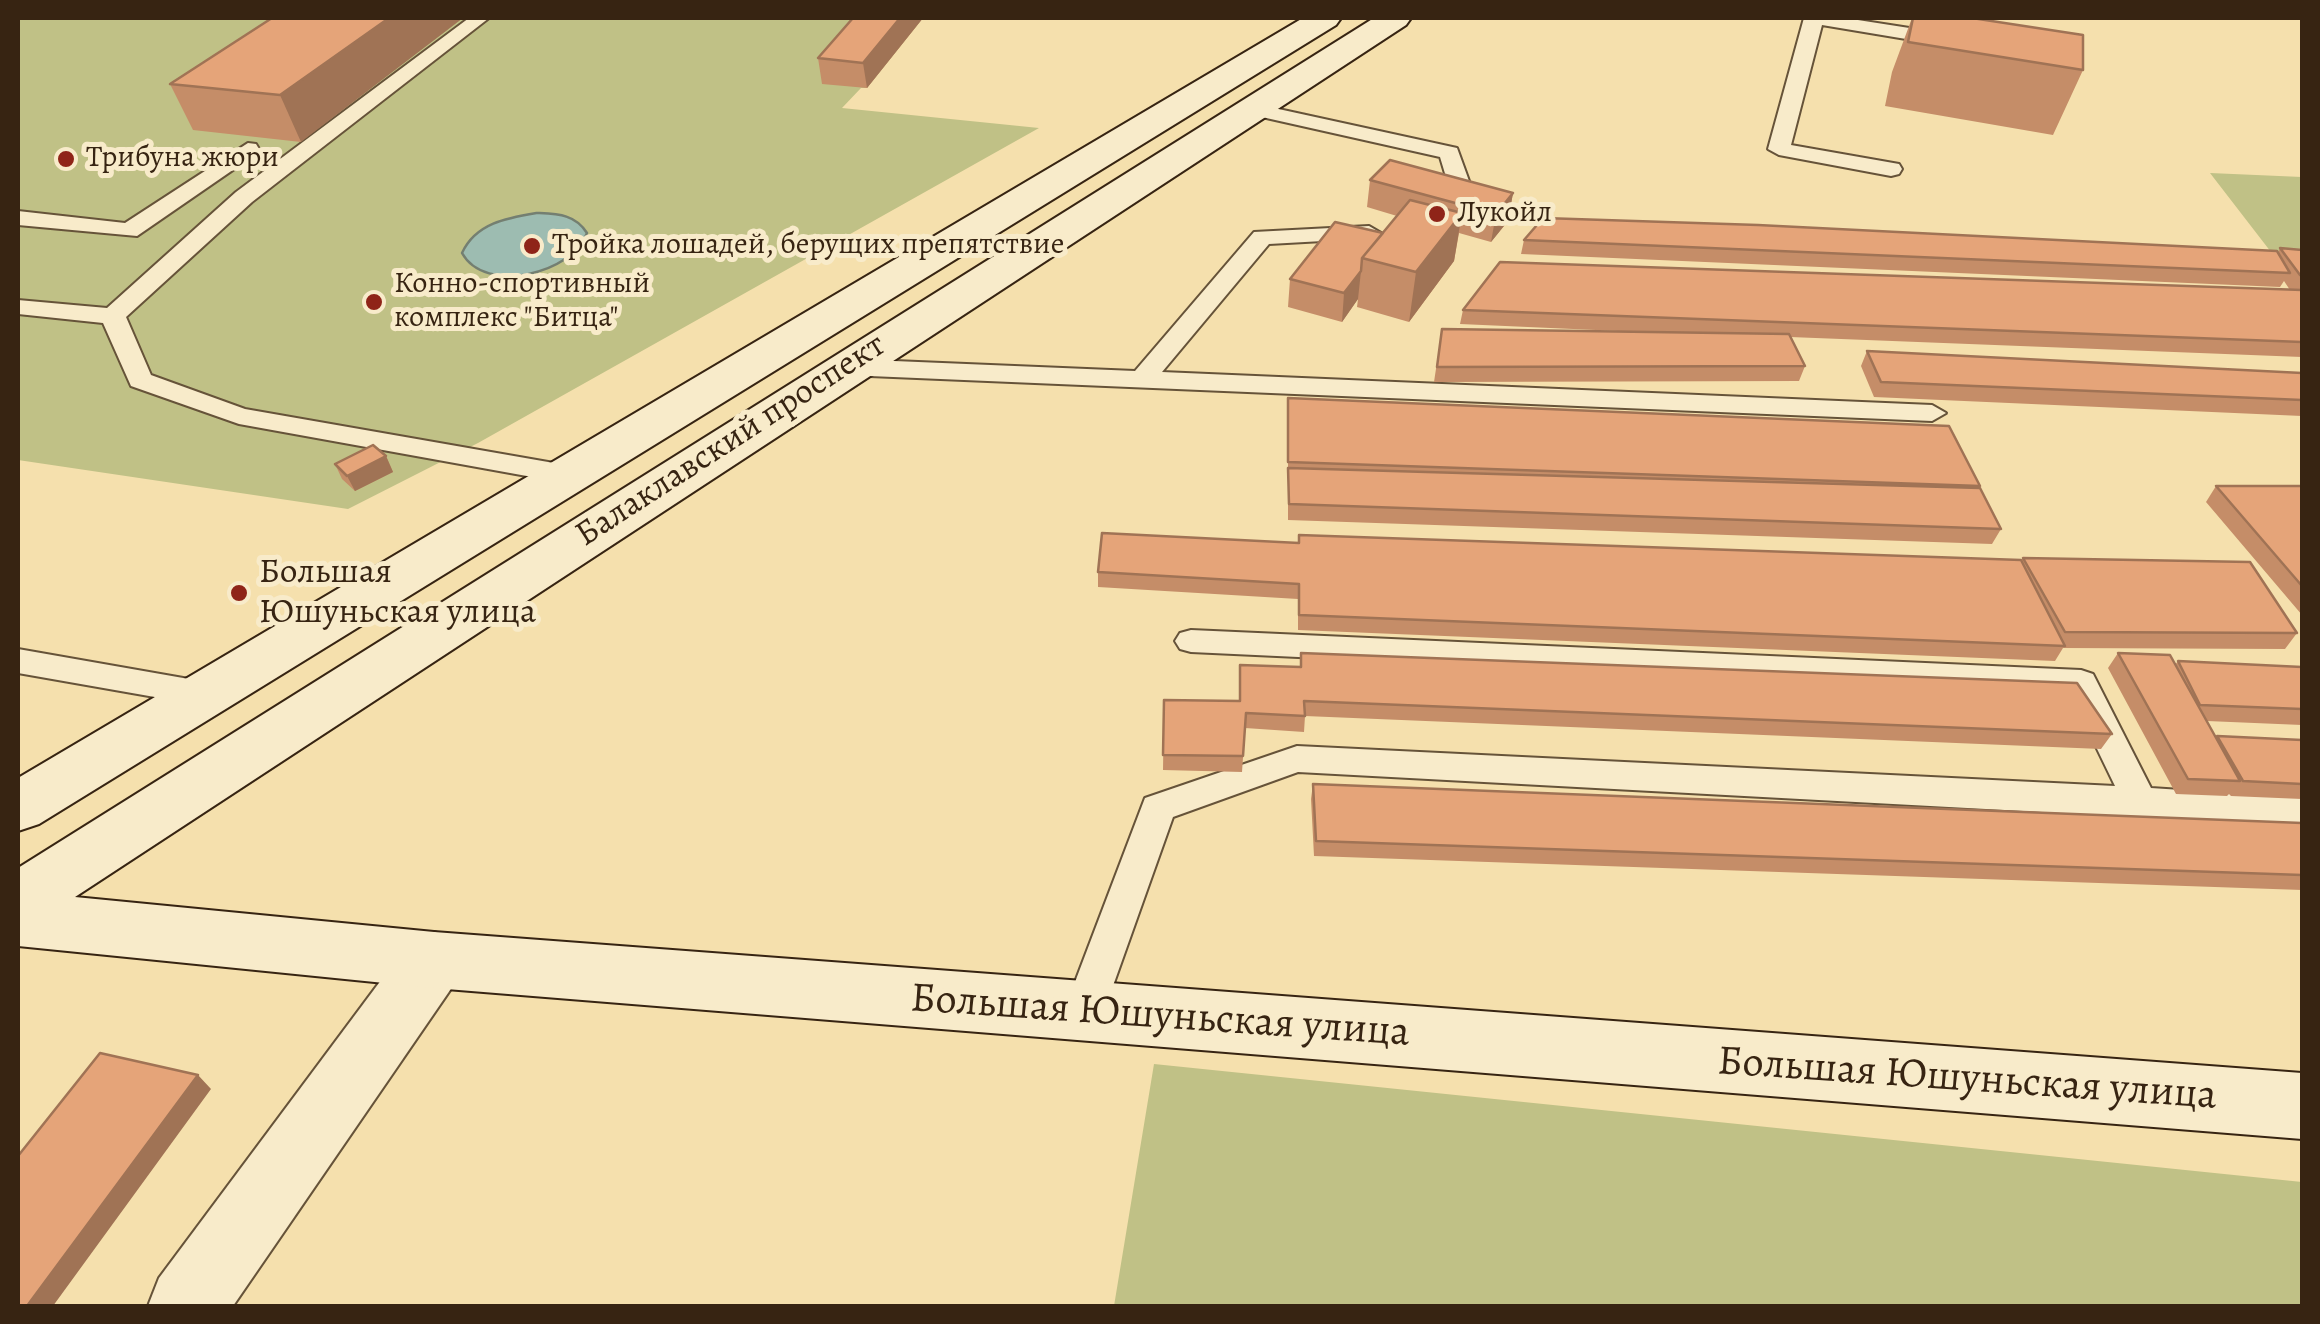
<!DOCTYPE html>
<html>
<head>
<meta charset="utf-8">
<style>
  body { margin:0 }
  #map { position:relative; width:2320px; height:1324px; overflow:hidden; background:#f5e0ad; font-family:Alegreya,serif }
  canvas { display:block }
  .frame { position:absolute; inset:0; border:20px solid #372412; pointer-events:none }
</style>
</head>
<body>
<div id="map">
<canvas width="2320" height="1324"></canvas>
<div class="frame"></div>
</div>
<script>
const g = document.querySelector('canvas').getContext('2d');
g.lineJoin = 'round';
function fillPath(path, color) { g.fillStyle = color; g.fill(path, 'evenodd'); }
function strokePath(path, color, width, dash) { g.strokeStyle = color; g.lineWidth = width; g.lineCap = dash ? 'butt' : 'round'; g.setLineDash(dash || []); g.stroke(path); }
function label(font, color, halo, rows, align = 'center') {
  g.font = font + ' Alegreya,serif'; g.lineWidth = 10; g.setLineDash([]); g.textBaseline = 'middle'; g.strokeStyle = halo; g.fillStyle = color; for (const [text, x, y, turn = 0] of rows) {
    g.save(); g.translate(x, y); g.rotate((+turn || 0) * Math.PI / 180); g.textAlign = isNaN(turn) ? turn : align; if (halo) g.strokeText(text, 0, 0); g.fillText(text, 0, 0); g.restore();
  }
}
fillPath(new Path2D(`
  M18 18H923L867 88H861L842 108 1039 128 478 443 348 509 18 460Z
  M2210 173 2302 177V267L2281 265Z
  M1154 1064 2302 1182V1306H1114Z`), '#c0c186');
const water = new Path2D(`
  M537 213C558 214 575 214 587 233 573 274 485 295 462 253 476 223 507 218 537 213Z`);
fillPath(water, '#9dbcb1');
strokePath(water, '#747f71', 2.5);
const lane = new Path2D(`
  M469 18H489L252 202 126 317 151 375 245 409 571 466 581 469 585 475 581 481 571 484 239 424 131 386 103 323 18 314V300L107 308 236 192Z
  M1804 18H1845L1948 34 1958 40 1948 46 1822 25 1791 145 1899 164 1902 169 1899 174 1891 176 1779 155 1768 149Z
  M1251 103 1457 148 1473 192 1454 209H1438L1435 204 1450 190 1440 157 1244 113 1241 109Z
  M248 143 256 144 259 149 256 154 137 236 18 225V211L125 223Z
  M1369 226 1381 233 1377 238 1269 244 1162 372 1932 405 1946 413 1932 421 846 375 833 367 846 359 1135 371 1254 232Z
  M1191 630 2081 670 2093 674 2151 788 2302 798V826L1298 772 1173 817 1104 1011 1098 1023 1084 1029 1070 1023 1064 1011 1145 798 1297 746 2115 786 2070 693 1191 652 1180 649 1175 641 1180 633Z
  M18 649 206 682 218 685 223 694 218 703 206 706 18 673Z`);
const street = new Path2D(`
  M434 932 457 940 467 960 457 980 233 1306H148L159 1278 411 940Z`);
const secondary = new Path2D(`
  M1303 18H1341L1336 25 39 824 18 831V778Z
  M1374 18H1411L1406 25 75 897 434 932 2302 1073V1139L434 988 18 946V868Z`);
strokePath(lane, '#665339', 4);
strokePath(street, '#665339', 4);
strokePath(secondary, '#372412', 4);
fillPath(lane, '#f8ebca');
fillPath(street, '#f8ebca');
fillPath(secondary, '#f8ebca');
fillPath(new Path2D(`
  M272 18 301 142 193 130 170 84Z
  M923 18 867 88 822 84 818 58Z
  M1912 18H1972L2083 70 2053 135 1885 106 1892 72Z
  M1370 180 1513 193 1508 221 1491 242 1459 233 1454 261 1409 322 1357 307 1358 299 1342 322 1288 307 1290 279 1383 233 1397 216 1367 207Z
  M1524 240 2278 253 2280 248 2302 250V357L1790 337 1805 366 1799 381 1434 382 1442 329 1641 332 1460 324 1463 310 2290 290 2284 281 2280 287 1521 254Z
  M1867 351 2302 373V416L1874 397 1861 366Z
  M1288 398 1980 486 1978 488 2001 529 1992 544 1288 520Z
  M386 456 393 472 355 491 342 479 335 464Z
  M2216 486H2302V615L2206 502Z
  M1298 543 2021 561 2023 558 2297 633 2285 649 2063 648 2055 661 1298 630V599L1098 587V572Z
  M1301 653 2112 734 2101 749 1305 716 1304 732 1245 728 1242 772 1163 770 1164 700 1239 701 1240 665 1300 667Z
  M2118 653 2175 665 2178 661 2302 667V725L2207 721 2216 738 2217 736 2302 740V799L2231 796 2229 794 2227 796 2176 794 2108 668Z
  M1313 784 2302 823V890L1314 856 1311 799Z`), '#c58d68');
fillPath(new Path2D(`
  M389 18H463L301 142 280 95Z
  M900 18H923L867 88 863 63Z
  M1513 193 1508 221 1491 242 1496 214Z
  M1462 213 1454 261 1409 322 1416 272Z
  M1361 271 1358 299 1342 322 1344 293Z
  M386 456 393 472 355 491 347 476Z
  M198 1075 211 1089 53 1306H27Z`), '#a07355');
const building = new Path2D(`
  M272 18H389L280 95 170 84Z
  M853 18H900L863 63 818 58Z
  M1913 18H1972L2083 35V70L1908 42Z
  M1390 160 1513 193 1496 214 1370 180Z
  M1410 200 1462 213 1416 272 1362 258Z
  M1543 218 1758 225 2277 251 2290 273 1524 240Z
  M1335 222 1383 233 1362 258 1361 271 1344 293 1290 279Z
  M2280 248 2302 250V275H2300Z
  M1500 262 2302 290V342L1463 310Z
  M1442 329 1789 334 1805 366 1437 367Z
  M1867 351 2302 373V400L1881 382Z
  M1288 398 1949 426 1980 486 1288 462Z
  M373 445 386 456 347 476 335 464Z
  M1288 468 1980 488 2001 529 1289 504Z
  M2216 486H2302V586Z
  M1102 533 1299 543V535L2021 560 2065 646 1299 615V584L1098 572Z
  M2023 558 2250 562 2297 633 2065 632Z
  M1301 653 2077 683 2112 734 1304 701 1305 716 1246 713 1243 756 1163 755 1164 700 1240 701V665L1301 667Z
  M2118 653 2170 655 2240 781 2188 779Z
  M2178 661 2302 667V709L2200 705Z
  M2217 736 2302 740V784L2243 781Z
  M1313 784 2302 823V875L1316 841Z
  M100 1053 198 1075 27 1306H18V1156Z`);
fillPath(building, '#e5a479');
strokePath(building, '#a07355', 2.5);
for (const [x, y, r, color] of [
  [66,159,10,"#8f2418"],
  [1437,214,10,"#8f2418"],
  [532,246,10,"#8f2418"],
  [374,302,10,"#8f2418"],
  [239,593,10,"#8f2418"]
]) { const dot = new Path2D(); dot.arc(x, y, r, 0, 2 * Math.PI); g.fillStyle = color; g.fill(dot); strokePath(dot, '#f8ebca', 4); }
label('30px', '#372412', '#f8ebca', [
  ["Трибуна жюри",86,159],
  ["Лукойл",1457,214],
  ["Тройка лошадей, берущих препятствие",552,246],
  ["Конно-спортивный",394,285],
  ["комплекс \"Битца\"",394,319]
], 'left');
label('35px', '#372412', '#f8ebca', [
  ["Балаклавский проспект",731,441,-33]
]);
label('35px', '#372412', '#f8ebca', [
  ["Большая",259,573],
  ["Юшуньская улица",259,613]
], 'left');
label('42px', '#372412', '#f8ebca', [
  ["Большая Юшуньская улица",1160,1017,4],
  ["Большая Юшуньская улица",1967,1080,4]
]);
</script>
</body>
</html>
